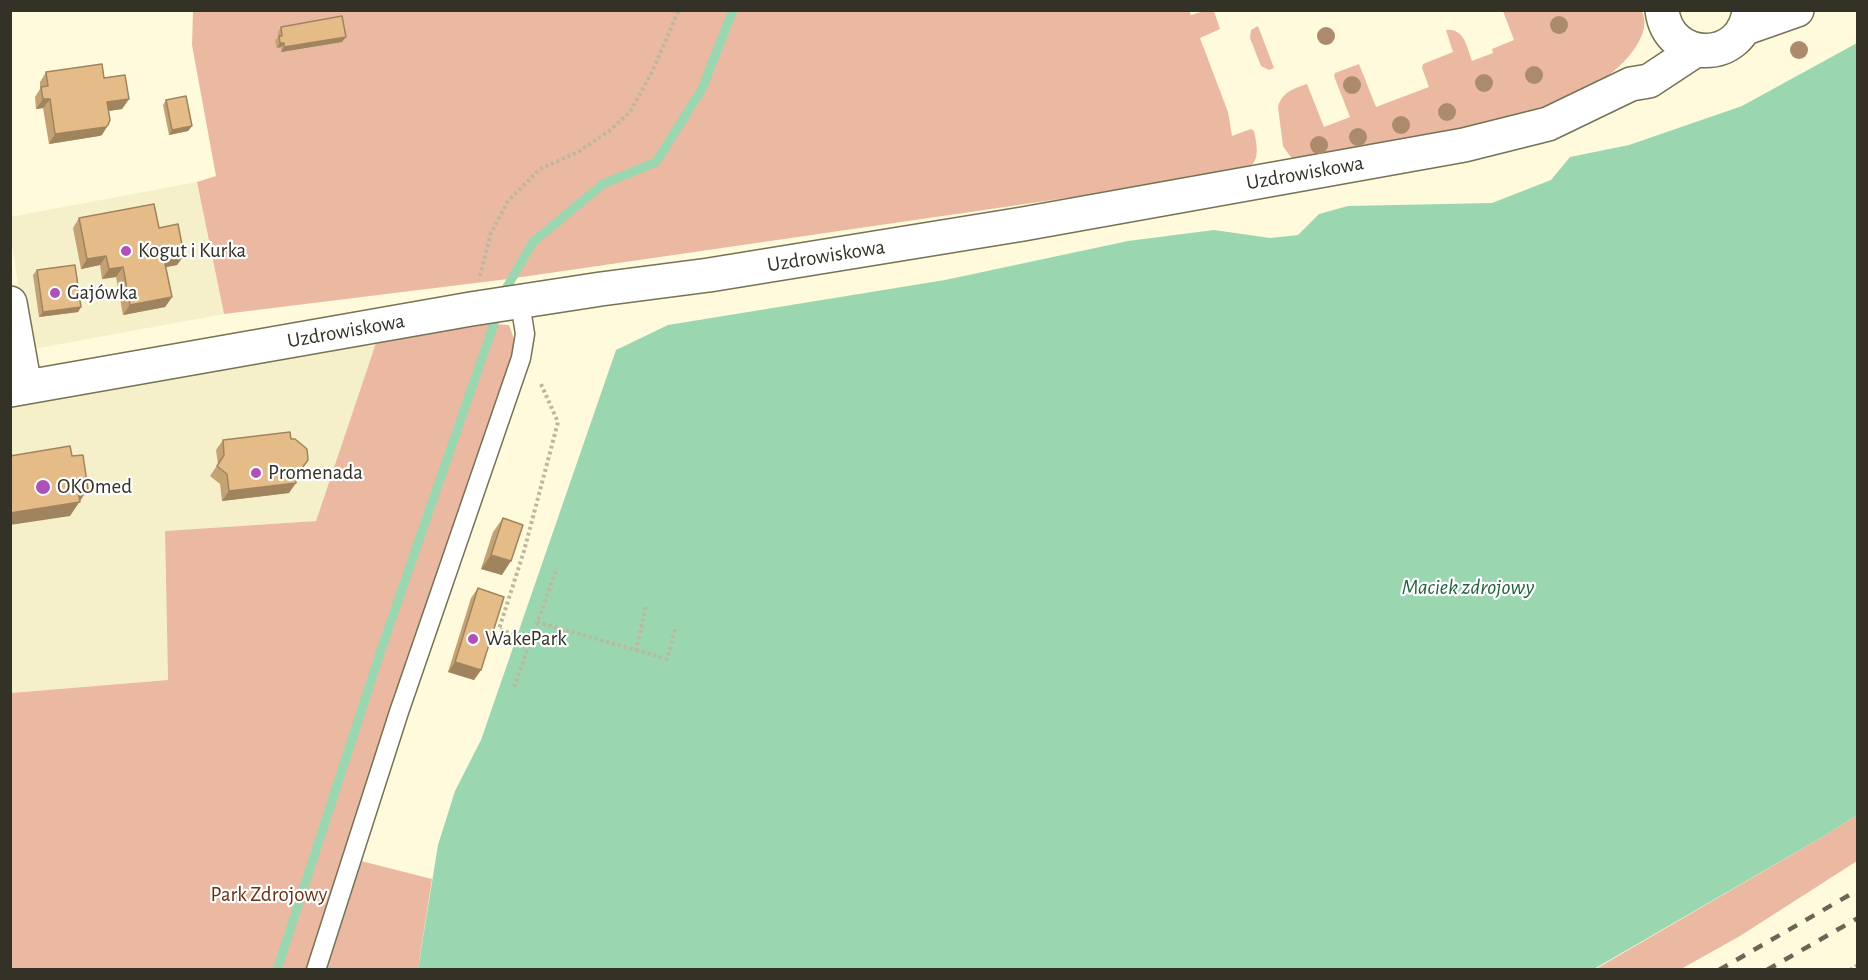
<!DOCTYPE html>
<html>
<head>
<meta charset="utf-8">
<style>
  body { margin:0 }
  #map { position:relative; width:1868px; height:980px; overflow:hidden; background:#fefadb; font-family:"Alegreya Sans",sans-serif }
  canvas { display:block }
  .frame { position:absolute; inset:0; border:12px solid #343226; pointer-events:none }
</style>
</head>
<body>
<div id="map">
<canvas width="1868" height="980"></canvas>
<div class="frame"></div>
</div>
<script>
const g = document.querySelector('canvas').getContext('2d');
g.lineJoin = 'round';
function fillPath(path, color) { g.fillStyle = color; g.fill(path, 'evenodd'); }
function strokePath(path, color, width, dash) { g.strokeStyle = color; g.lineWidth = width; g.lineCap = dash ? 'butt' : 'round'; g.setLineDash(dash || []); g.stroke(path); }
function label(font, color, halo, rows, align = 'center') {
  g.font = font + ' "Alegreya Sans",sans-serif'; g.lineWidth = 4.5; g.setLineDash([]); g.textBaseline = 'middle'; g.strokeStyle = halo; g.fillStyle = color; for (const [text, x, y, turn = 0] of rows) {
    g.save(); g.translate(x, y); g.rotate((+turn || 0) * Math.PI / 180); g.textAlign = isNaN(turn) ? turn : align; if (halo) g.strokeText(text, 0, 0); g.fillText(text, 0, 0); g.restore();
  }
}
fillPath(new Path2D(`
  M197 182 224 314 28 350 11 237 10 217Z
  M380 331 316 521 165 531 168 680 11 693V400Z`), '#f5f0c9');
fillPath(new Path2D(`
  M1189 10 1191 15 1204 11H1214L1220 29 1200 38 1228 112 1232 136 1251 129 1254 131C1258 150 1261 165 1239 173L508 279 224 314 197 182 216 176 192 45 193 11Z
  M1503 11H1642C1647 23 1644 33 1637 45 1597 109 1480 125 1411 138 1371 145 1332 152 1293 159L1290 156 1283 146 1278 107C1282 92 1293 89 1307 84L1324 127 1350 117 1334 76 1335 73 1359 64 1376 107 1429 87 1422 68 1423 64 1453 52 1446 30C1464 28 1467 47 1472 61L1493 53 1492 49 1514 40Z
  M1258 26 1274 68 1269 70 1261 66 1250 38 1251 30Z
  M455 322 509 325 521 358 357 860 432 879 418 969 11 970V693L168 680 165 531 316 521 380 331Z
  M1857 815V861L1740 936 1681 969 1594 970 1824 836Z`), '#ebb9a2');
fillPath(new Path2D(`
  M1857 43V815L1824 836 1594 969H418L438 845 455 791 481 740 616 350 668 325 945 280 1128 241 1214 230 1270 238 1298 235 1319 214 1348 206 1492 203 1551 180 1570 157 1629 145 1742 106Z`), '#9ad7b0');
strokePath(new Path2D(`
  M503 296 507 287 533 242 603 184 656 162 702 89 733 10
  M277 970 382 647 498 312`), '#9ad7b0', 9);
const service = new Path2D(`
  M316 970 399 712 521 358 525 334 520 302`);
const minor = new Path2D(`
  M1662 10C1668 64 1744 64 1749 10
  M1743 29 1797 10
  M10 303 25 387
  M10 390 471 309 601 289 709 275 1023 224 1464 145 1548 124 1631 84 1649 81 1696 50`);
strokePath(service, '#757256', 21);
strokePath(minor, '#757256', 36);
strokePath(new Path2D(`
  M480 276 491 233 508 201 540 169 578 152 609 131 630 112 652 72 679 10
  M537 622 636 650 646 606
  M531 641 499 629 524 551 558 422 540 382
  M636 650 667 659 676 626
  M514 687 557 568
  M1850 970 1858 965`), '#bbb89f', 4, [3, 3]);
strokePath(service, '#fff', 18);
strokePath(minor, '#fff', 33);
strokePath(new Path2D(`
  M1719 970 1858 890
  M1767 970 1858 918`), '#696655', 4.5, [10, 10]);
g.fillStyle = '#ac8b6c';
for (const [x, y] of [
  [1559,25],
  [1326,36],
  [1799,50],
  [1534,75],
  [1484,83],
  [1352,85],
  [1447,112],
  [1401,125],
  [1358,137],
  [1319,145]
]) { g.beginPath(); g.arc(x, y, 9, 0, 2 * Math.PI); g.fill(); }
fillPath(new Path2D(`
  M281 27 342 42 281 52V47L277 48 275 41 278 37V32Z
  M46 72 104 78 129 99 122 109 109 111 102 135 99 136 49 144 43 108 36 109 35 97 40 89V82Z
  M166 100 192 126 188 131 169 135 163 105Z
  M79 218 159 228 184 255 177 265 166 267 172 297 165 307 123 315 116 277 102 279 100 265 81 269 73 228Z
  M37 270 81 307 78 312 39 317 33 275Z
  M223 440 295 478 289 493 222 501 220 484 210 476 218 464 216 450Z
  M503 518 502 575 481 569 493 532Z
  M478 588 481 670 474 680 448 672 471 598Z`), '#c5a274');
fillPath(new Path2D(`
  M346 37 342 42 281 52 284 47Z
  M280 43H284L281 47 277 48Z
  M43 99H50L43 108 36 109Z
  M129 99 122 109 101 112 107 102Z
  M108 125 102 135 99 136 49 144 55 134Z
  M192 126 188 131 169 135 172 130Z
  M184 255 177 265 157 269 164 259Z
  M106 256 100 265 81 269 87 259Z
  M123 267 116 277 102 279 109 269Z
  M172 297 165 307 123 315 130 305Z
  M81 307 78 312 39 317 43 312Z
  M296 483 289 493 222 501 229 491Z
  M88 489 70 516 10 525V513L78 491Z
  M491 555 511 561 502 575 481 569Z
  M455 662 481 670 474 680 448 672Z`), '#a0845e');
const building = new Path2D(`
  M342 16 346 37 284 47V43H280L279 36H282L281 27Z
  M102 64 104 78 125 75 129 99 107 102 110 120 108 125 106 127 55 134 50 99H43L41 87 48 86 46 72Z
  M186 96 192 126 172 130 166 100Z
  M154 204 159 228 178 224 184 255 164 259 172 297 130 305 123 267 109 269 106 256 87 259 79 218Z
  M75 265 81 307 43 312 37 270Z
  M290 432 291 439H295L307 449 308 460 299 472 295 473 296 483 229 491 227 474 217 466 224 455 223 440Z
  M70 446 72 456 83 455 88 489 78 491 80 502 10 513V456Z
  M503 518 523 525 511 561 491 555Z
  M478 588 504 597 481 670 455 662Z`);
fillPath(building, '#e5bc87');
strokePath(building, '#a0845e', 1.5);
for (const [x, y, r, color] of [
  [126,251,6,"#b051b9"],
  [55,293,6,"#b051b9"],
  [256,473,6,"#b051b9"],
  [43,487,8,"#b051b9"],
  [473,639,6,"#b051b9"]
]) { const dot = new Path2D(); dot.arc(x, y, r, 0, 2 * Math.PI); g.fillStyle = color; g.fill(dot); strokePath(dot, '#fff', 2); }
label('21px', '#343226', '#fff', [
  ["Uzdrowiskowa",1305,173,-10],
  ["Uzdrowiskowa",826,256,-9],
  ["Uzdrowiskowa",346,331,-10]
]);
label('21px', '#343226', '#fff', [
  ["Kogut i Kurka",138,251],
  ["Gajówka",67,293],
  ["Promenada",268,473],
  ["OKOmed",57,487],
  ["WakePark",485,639]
], 'left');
label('21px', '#683012', '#fff', [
  ["Park Zdrojowy",269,895]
]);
label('italic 22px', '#20633f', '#fff', [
  ["Maciek zdrojowy",1468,587]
]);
</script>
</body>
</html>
